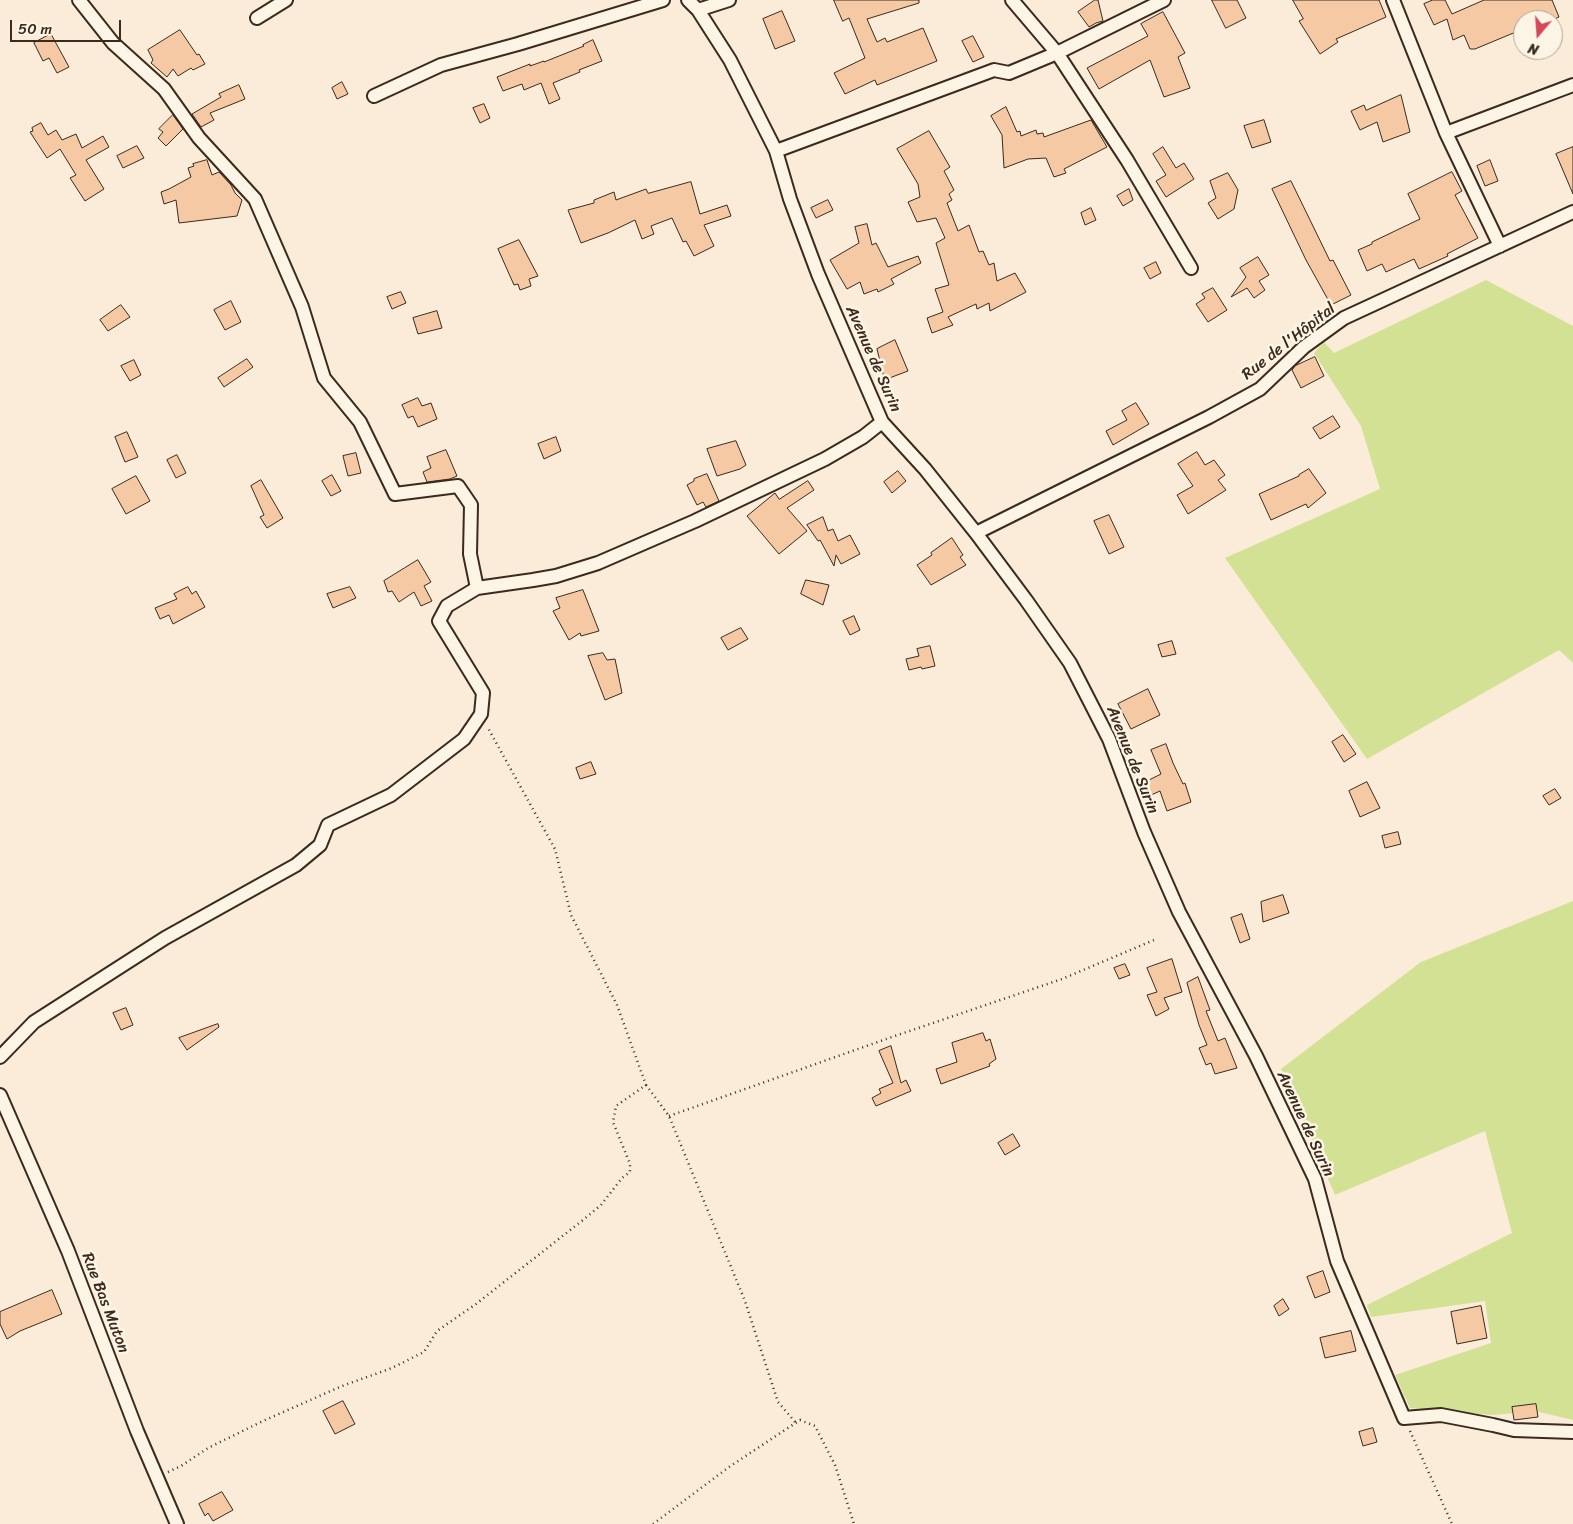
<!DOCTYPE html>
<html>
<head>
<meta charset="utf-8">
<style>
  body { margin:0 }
  #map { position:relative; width:1573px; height:1524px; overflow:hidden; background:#faecd8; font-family:Sriracha,sans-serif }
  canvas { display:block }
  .north { position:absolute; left:1513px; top:10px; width:50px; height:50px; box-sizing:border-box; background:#fcf5e5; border:1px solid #afa495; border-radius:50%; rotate:198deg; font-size:14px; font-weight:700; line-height:20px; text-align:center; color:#3b2a1e }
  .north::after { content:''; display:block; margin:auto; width:18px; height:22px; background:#d1495b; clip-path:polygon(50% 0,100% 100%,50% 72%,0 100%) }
  .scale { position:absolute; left:10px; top:20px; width:111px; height:22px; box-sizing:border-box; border:2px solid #3b2a1e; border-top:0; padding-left:6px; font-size:15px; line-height:18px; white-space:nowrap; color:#3b2a1e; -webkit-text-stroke:4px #fcf5e5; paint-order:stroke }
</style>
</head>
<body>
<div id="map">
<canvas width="1573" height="1524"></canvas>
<div class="north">N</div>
<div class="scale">50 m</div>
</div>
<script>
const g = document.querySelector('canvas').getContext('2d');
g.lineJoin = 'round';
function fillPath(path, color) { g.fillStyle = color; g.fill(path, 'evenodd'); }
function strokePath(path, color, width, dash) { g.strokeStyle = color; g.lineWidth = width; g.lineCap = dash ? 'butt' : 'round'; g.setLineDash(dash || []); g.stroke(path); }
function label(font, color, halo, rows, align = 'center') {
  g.font = font + ' Sriracha,sans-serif'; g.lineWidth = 5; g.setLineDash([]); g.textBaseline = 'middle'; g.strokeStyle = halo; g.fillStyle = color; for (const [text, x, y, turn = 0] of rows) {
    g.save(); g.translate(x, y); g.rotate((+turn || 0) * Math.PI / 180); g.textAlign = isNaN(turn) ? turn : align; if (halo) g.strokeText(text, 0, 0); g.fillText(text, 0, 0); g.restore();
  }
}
fillPath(new Path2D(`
  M1486 280 1573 326V663L1559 650 1367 759 1225 558 1380 489 1361 426 1314 353 1324 342 1334 353Z
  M1573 901V1420L1535 1411 1493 1415 1410 1408 1395 1375 1491 1343 1485 1301 1371 1317 1367 1305 1512 1233 1485 1131 1335 1195 1281 1069 1421 962Z`), '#d3e194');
const building = new Path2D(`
  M834 0H919V3L867 19 877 42 885 38 887 42 923 28 937 61 877 85 875 80 845 94 834 73 865 58 849 18 843 21Z
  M1095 0H1098L1103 21 1096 23 1089 27 1078 12Z
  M1212 0H1237L1246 18 1226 28Z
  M1293 0H1379L1386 17 1336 39 1338 42 1320 54 1299 21 1303 19Z
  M1433 0H1445L1452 14 1484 0H1552L1559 17 1552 20H1523V29L1475 49H1470L1464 35 1453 40 1447 19 1434 25 1424 4Z
  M782 11 795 41 775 49 763 19Z
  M1163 12 1185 53 1178 57 1190 88 1164 97 1150 60 1099 89 1087 68 1148 36 1141 24Z
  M180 30 197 55 199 54 205 64 193 70 191 68 178 76 173 69 167 77 151 63 153 60 148 50Z
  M51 34 69 67 57 73 49 58 43 61 34 43Z
  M973 36 984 57 973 62 962 41Z
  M593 40 602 61 579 70 580 72 553 83 560 99 549 104 541 83 524 90 522 84 503 91 497 77 530 64V66L544 61V62L584 46 583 45Z
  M342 82 348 94 337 99 332 88Z
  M239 85 245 99 210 113 214 120 201 127 192 114 221 97 219 94Z
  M1401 95 1410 132 1383 142 1377 122 1360 130 1351 111 1364 105 1366 110Z
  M484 104 490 118 480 123 473 108Z
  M1006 107 1017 132 1020 131 1021 136 1036 130 1037 134 1043 133 1044 137 1091 120 1107 147 1064 169 1066 173 1054 177 1046 158 1028 159 1004 168 1002 135 991 116Z
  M173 115 183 129 166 146 158 138 163 132 159 129Z
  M1264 120 1271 142 1252 148 1244 126Z
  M41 123 48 135 56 130 62 140 76 134 82 148 103 136 109 147 86 160 104 189 85 201 70 178 76 175 60 149 47 158 30 132 33 131 32 128Z
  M929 131 950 167 944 171 954 190 949 194 952 200 947 203 958 231 969 225 979 252 983 251 989 265 994 263 997 281 1015 273 1026 292 990 311 989 303 977 309 976 304 948 317 953 325 932 333 927 318 943 312 935 289 949 285 936 243 945 238 936 218 917 222 908 202 920 197 918 184 897 149Z
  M137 146 144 158 123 168 117 156Z
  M1163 147 1176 168 1184 163 1194 179 1166 197 1156 181 1166 175 1153 154Z
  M1573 147V194L1556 154Z
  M207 160 212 175 219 172 231 185 235 193 242 200 237 216 179 223 176 200 164 204 161 192 169 189 191 177 188 168 194 166 193 164Z
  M1490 160 1498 181 1485 186 1477 166Z
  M1452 172 1462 191 1455 195 1478 238 1447 254 1448 256 1419 269 1414 259 1386 272 1382 264 1367 271 1358 250 1372 244V242L1420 219 1408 194Z
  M1228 173 1238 190 1234 209 1218 219 1208 203 1216 198 1210 181Z
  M1291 181 1330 261 1333 260 1351 295 1331 305 1306 260 1272 189Z
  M691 182 700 214 727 205 731 216 704 225 714 246 694 256 686 241 683 242 672 218 651 226 654 234 642 239 635 220 608 233 581 243 568 210 594 203V200L614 192 616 200 646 189 648 193Z
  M1129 189 1133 200 1123 206 1117 196Z
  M828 200 833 210 816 218 811 208Z
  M1091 208 1096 220 1085 225 1081 213Z
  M867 224 872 245 876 243 888 267 918 256 921 263 891 279 894 284 878 292 877 289 864 294 860 282 847 289 830 260 859 243 855 227Z
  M519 240 538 276 529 279 531 286 520 290 518 284 514 285 498 249Z
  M1258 257 1269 275 1259 281 1265 290 1254 298 1247 288 1231 297 1246 277 1240 268Z
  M1156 262 1161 273 1150 279 1144 268Z
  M1213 288 1227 310 1208 322 1196 304 1205 298 1202 294Z
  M401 292 406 303 392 309 387 297Z
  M231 301 241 322 225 330 214 310Z
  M121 305 130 317 108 331 100 320Z
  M437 311 442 328 418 334 413 318Z
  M895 340 908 371 892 377 885 382 877 349Z
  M1315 357 1324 376 1301 388 1292 370 1295 366Z
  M247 359 253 367 224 387 218 378Z
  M134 360 141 375 130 381 121 366Z
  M418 398 422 406 431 403 437 419 418 427 413 416 408 418 402 405Z
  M1136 403 1149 424 1113 445 1106 431 1127 420 1122 411Z
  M1333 416 1340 427 1320 439 1313 428Z
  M127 432 138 457 125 462 115 437Z
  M556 437 561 451 544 459 538 444Z
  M736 441 746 465 740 469 717 476 707 449Z
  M446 450 457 476 450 479 427 482 423 472 431 468 427 457Z
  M1197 452 1205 465 1214 460 1225 475 1218 480 1226 490 1188 514 1177 495 1193 486 1178 464Z
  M356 453 361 473 348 476 343 456Z
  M177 455 186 473 176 478 167 460Z
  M1309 469 1326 493 1308 508 1306 504 1271 520 1259 494 1299 476V475Z
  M898 471 906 481 892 493 884 482Z
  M707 474 719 501 706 507 703 502 697 505 687 485 694 481V479Z
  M332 475 341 491 331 496 322 481Z
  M136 476 150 501 126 514 112 489Z
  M261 480 283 518 267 528 260 517 264 515 251 486Z
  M808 481 814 490 787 508 807 531 779 554 747 516 775 493 779 499Z
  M1109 515 1124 547 1109 554 1094 521Z
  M823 517 828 531 833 529 838 541 850 535 860 554 841 564 836 555 834 566 820 540 818 541 807 525Z
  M952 538 963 555 960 557 966 565 931 585 917 565 932 555 931 553Z
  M418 560 431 582 424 586 432 601 421 606 414 592 399 602 392 591 388 592 384 581Z
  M806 580 829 585 823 605 801 594Z
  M188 587 192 594 196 591 205 607 173 624 169 615 160 619 155 608 177 599 174 594Z
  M350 587 356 598 333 608 327 594Z
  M583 590 599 631 581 636 580 633 569 640 553 611 560 608 556 598Z
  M854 616 860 630 850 635 843 621Z
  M741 628 748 639 728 650 721 638Z
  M1172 641 1176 654 1162 657 1158 645Z
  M930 646 935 666 922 669 921 667 909 670 906 659 919 656 917 649Z
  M603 653 607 660 615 659 622 693 605 700 588 656Z
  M1148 689 1160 715 1131 729 1118 704Z
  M1343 735 1356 754 1344 762 1332 742Z
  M1166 744 1173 763 1183 784 1185 783 1191 802 1167 811 1160 791 1149 796 1143 783 1161 774 1151 750Z
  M591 762 596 774 580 779 576 768Z
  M1367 782 1380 808 1360 817 1349 791Z
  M1555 789 1561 798 1549 805 1543 796Z
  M1398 832 1401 844 1385 848 1382 836Z
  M1283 895 1289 913 1263 922 1261 902Z
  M1242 914 1250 939 1240 943 1231 918Z
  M1172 959 1182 992 1164 998 1169 1009 1156 1016 1147 995 1157 992 1147 968Z
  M1125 964 1130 975 1119 979 1114 968Z
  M1198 977 1210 1010 1206 1011 1218 1041 1225 1038 1237 1068 1215 1074 1211 1063 1206 1065 1199 1048 1207 1045 1199 1025 1187 983Z
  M126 1008 133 1025 121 1030 113 1013Z
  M218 1024 219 1027 187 1050 179 1038Z
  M983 1033 986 1041 990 1039 996 1059 989 1064 990 1066 941 1084 936 1069 957 1062 952 1043Z
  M891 1046 901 1083 906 1080 911 1091 876 1106 872 1098 881 1093 879 1089 893 1083 879 1051Z
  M1013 1134 1020 1146 1005 1155 998 1143Z
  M1323 1271 1330 1292 1315 1298 1307 1277Z
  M52 1290 62 1314 20 1331 7 1339 0 1324V1312Z
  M1283 1299 1289 1309 1279 1316 1274 1306Z
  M1481 1306 1487 1338 1457 1344 1451 1312Z
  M1351 1331 1356 1351 1325 1358 1320 1338Z
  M343 1401 355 1424 335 1434 323 1411Z
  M1536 1404 1538 1417 1514 1420 1512 1407Z
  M1373 1428 1377 1442 1363 1446 1359 1432Z
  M222 1492 233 1510 213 1521 208 1513 205 1516 199 1504Z`);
fillPath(building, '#f4c9a3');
strokePath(building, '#3b2a1e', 1);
const minor = new Path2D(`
  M79 0 113 43 164 89 199 138 255 199 302 307 324 378 360 422 395 494 458 486 471 505 470 554 477 588
  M688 0 698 10 730 60 776 151 790 199 818 274 882 422 925 469 976 533 1026 600 1070 663 1109 739 1144 832 1179 912 1256 1056 1315 1179 1337 1261 1404 1418 1441 1415 1493 1425 1514 1430 1573 1432
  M1012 0 1057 53 1127 160 1191 268
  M1393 0 1446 133 1573 85
  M698 10 729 0
  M257 18 286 0
  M374 96 441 65 518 44 663 0
  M1446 133 1500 246
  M776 151 994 70 1009 73 1057 53 1164 0
  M976 533 1209 417 1260 389 1304 347 1344 318 1573 212
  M0 1057 34 1022 165 938 296 865 320 845 328 825 391 795 464 739 481 714 483 693 439 621 447 606 477 588 533 580 556 576 598 563 695 521 825 459 863 437 882 422
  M0 1095 68 1251 137 1431 177 1524`);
strokePath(minor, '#3b2a1e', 16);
strokePath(new Path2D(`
  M646 1085 669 1116 745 1301 778 1402 796 1423
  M669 1116 889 1038 1062 979 1154 940
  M1410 1431 1452 1524
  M168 1472 181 1466 208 1448 263 1421 342 1386 392 1368 424 1352 437 1331 476 1304 583 1220 601 1205 622 1178 630 1172V1164L613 1122 616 1106 646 1085 617 1005 571 915 555 849 488 728
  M653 1524 729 1467 800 1420 815 1426 835 1465 854 1524`), '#3b2a1e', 2.5, [1, 4]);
strokePath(minor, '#fcf5e5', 12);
label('16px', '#3b2a1e', '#fcf5e5', [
  ["Rue de l'Hôpital",1289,342,-38],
  ["Avenue de Surin",873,359,66],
  ["Avenue de Surin",1132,760,68],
  ["Avenue de Surin",1305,1124,65],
  ["Rue Bas Muton",105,1303,69]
]);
</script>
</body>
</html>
